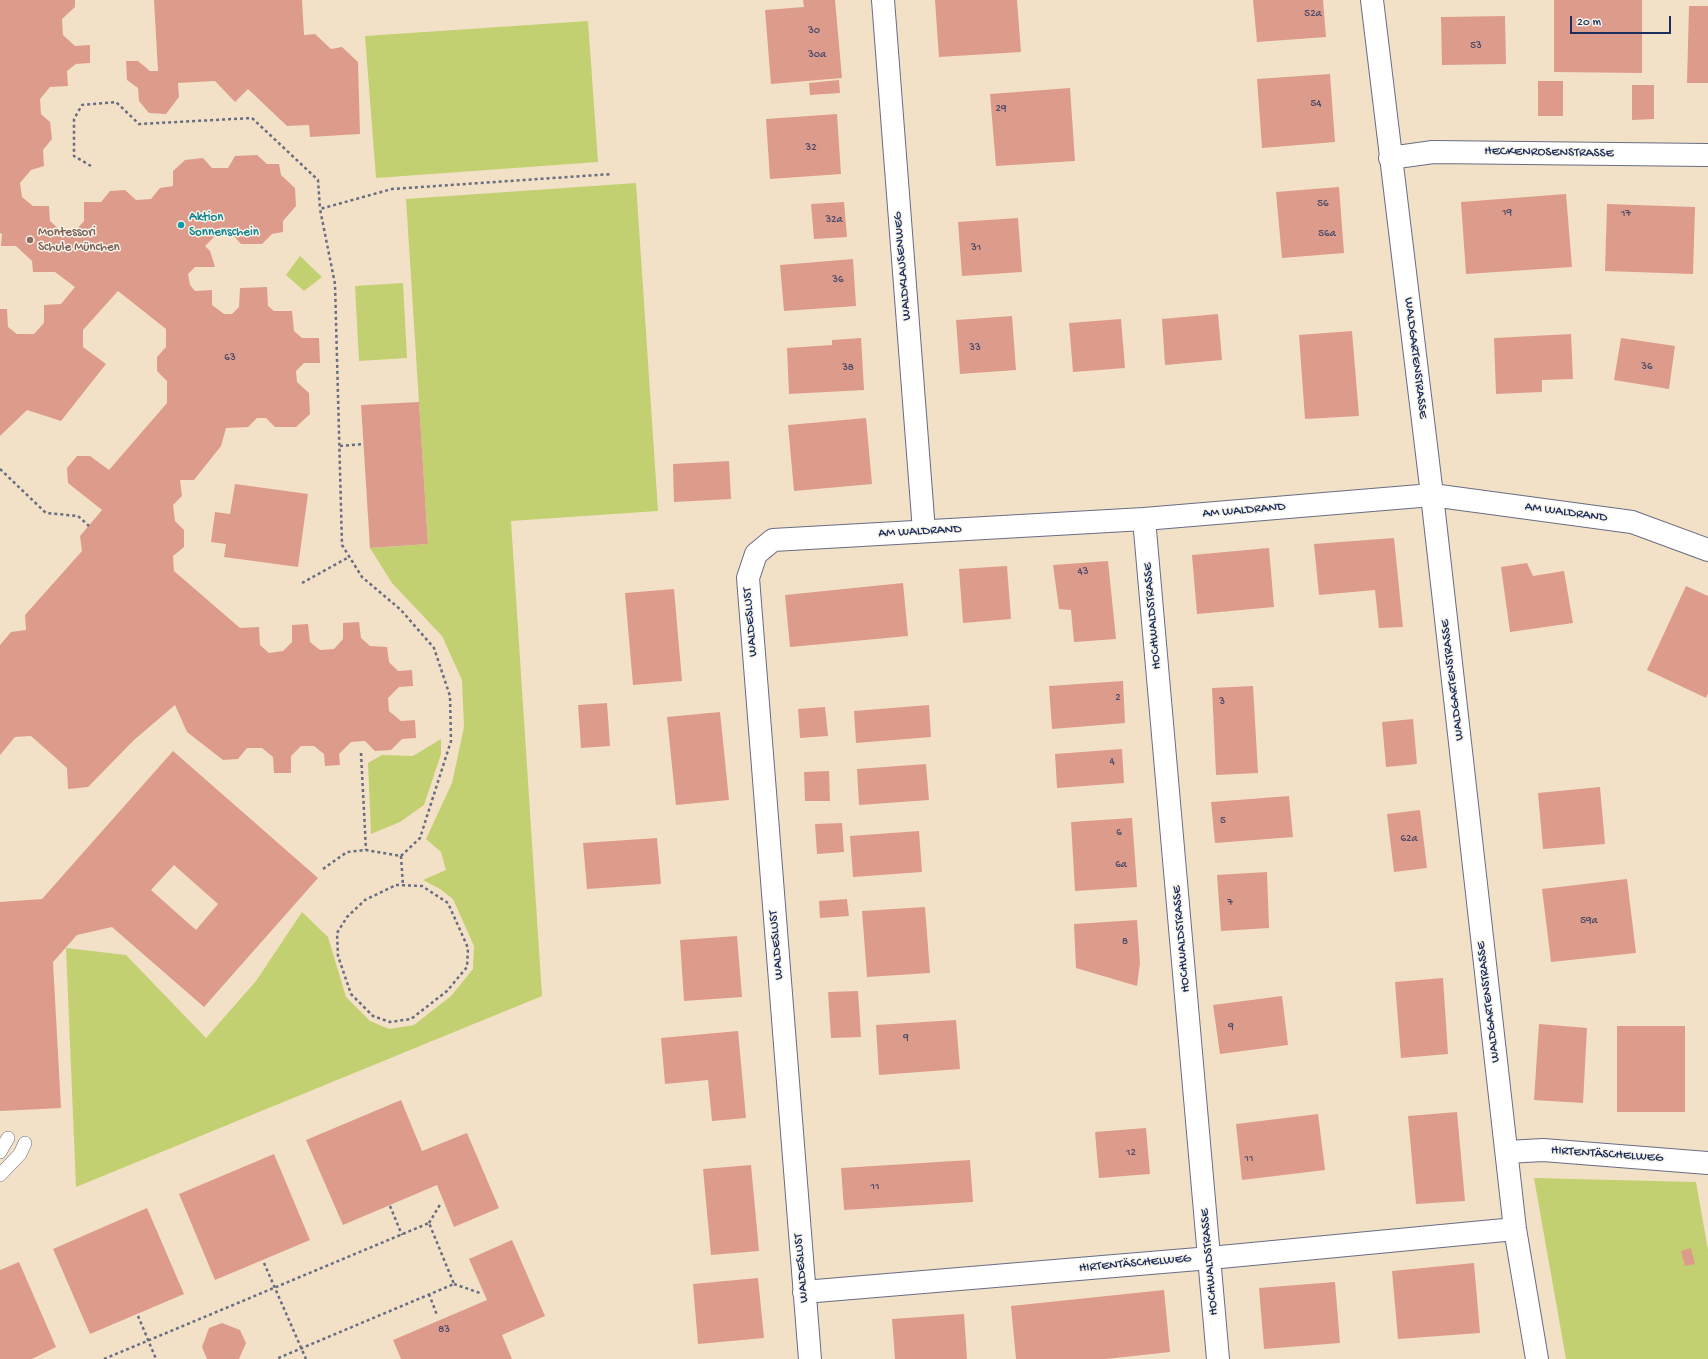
<!DOCTYPE html>
<html>
<head>
<meta charset="utf-8">
<style>
  body { margin:0 }
  #map { position:relative; width:1708px; height:1359px; overflow:hidden; background:#f3e1c7; font-family:"Gochi Hand",sans-serif }
  canvas { display:block }
  .scale { position:absolute; left:1570px; top:16px; width:101px; height:18px; box-sizing:border-box; border:2px solid #1b2f5e; border-top:0; padding-left:5px; font-size:12px; line-height:14px; white-space:nowrap; color:#1b2f5e; -webkit-text-stroke:3px #f7f3e8; paint-order:stroke }
</style>
</head>
<body>
<div id="map">
<canvas width="1708" height="1359"></canvas>
<div class="scale">20 m</div>
</div>
<script>
const g = document.querySelector('canvas').getContext('2d');
g.lineJoin = 'round';
function fillPath(path, color) { g.fillStyle = color; g.fill(path, 'evenodd'); }
function strokePath(path, color, width, dash) { g.strokeStyle = color; g.lineWidth = width; g.lineCap = dash ? 'butt' : 'round'; g.setLineDash(dash || []); g.stroke(path); }
function label(font, color, halo, rows, align = 'center') {
  g.font = font + ' "Gochi Hand",sans-serif'; g.lineWidth = 3; g.setLineDash([]); g.textBaseline = 'middle'; g.strokeStyle = halo; g.fillStyle = color; for (const [text, x, y, turn = 0] of rows) {
    g.save(); g.translate(x, y); g.rotate((+turn || 0) * Math.PI / 180); g.textAlign = isNaN(turn) ? turn : align; if (halo) g.strokeText(text, 0, 0); g.fillText(text, 0, 0); g.restore();
  }
}
fillPath(new Path2D(`
  M588 21 598 162 376 178 365 36Z
  M636 183 658 511 511 521 542 996 76 1187 66 948 126 955 206 1038 256 981 302 912 328 937 346 997 370 1021 389 1029 414 1025 451 996 473 969 474 946 453 899 440 889 423 880 446 870 441 852 426 839 452 783 464 727 462 680 442 636 392 583 370 548 428 544 406 199Z
  M300 256 322 277 304 291 286 275Z
  M403 283 407 358 359 361 355 286Z
  M441 739V754L424 805 400 822 371 834 368 763 382 755 413 756Z
  M1534 1178 1696 1182 1708 1250V1359H1566Z`), '#c2d071');
fillPath(new Path2D(`
  M0 0H75V7L62 19 63 35 75 46 90 45V63L76 64 67 71 68 86 50 87 40 99 41 114 50 122 52 139 43 150 44 166 31 170 20 183 22 197 33 206H49L50 221 61 231H75L84 221V202H101L110 191 125 190 136 200 151 199 160 188 173 186V171L185 160 203 158 212 168H228L235 156 257 155 267 164H279L281 175 295 188 296 206 283 221V232L272 234 262 244H241L233 235H216L205 246 210 251 215 267H195L188 274 190 285 195 291 212 290V305L224 314H232L239 307 240 288 267 287 268 306 274 311H292L294 331 302 338H319L320 363H304L296 371 297 382 309 393 310 414 296 427H275L266 418H257L248 427 226 428 221 446 194 480H180L182 496 173 505 175 521 184 530V547L173 556 174 571 240 628 259 627 260 645 269 653 283 651 292 642V625L308 624 310 642 320 650 334 649 343 639V623L359 622 361 638 370 646 387 647 389 662 398 671 412 670 413 686 399 687 388 698 389 711 401 721 415 720 416 738 402 739 391 750 375 751 365 741 351 742 339 754 340 765 325 766 324 754 314 746H301L291 756V773H274L273 757 262 748H247L238 759 223 760 187 732 175 705 134 740 88 787 68 789 67 768 31 736 15 737 0 755V645L11 632 26 630 25 615 82 551 80 536 102 510 68 483 67 468 77 456H90L109 470 167 403V381L157 371V357L166 347V329L118 291 83 330V347L106 364 61 421 27 410 0 436V309H7L8 327 17 334H34L44 323V305L61 304 75 287 55 272H33L32 261 16 246H1L2 234 0 233Z
  M154 0H302L304 35 315 34 331 49 342 47 358 62 360 134 310 137 309 125 287 126 248 89 235 102 215 81 178 83 179 97 166 114 149 113 139 101 138 88 127 80 126 61H138L150 71H158Z
  M803 0H835L842 78 771 84 765 10 804 7Z
  M935 0H1017L1021 52 939 57Z
  M1253 0H1323L1326 37 1257 42Z
  M1554 0H1642V73L1554 72Z
  M1689 6H1708V83H1687Z
  M1505 16 1506 64 1442 65 1441 17Z
  M1330 74 1335 142 1262 148 1257 79Z
  M839 80 840 93 810 95 809 83Z
  M1538 81H1563V116H1538Z
  M1632 85H1654V119L1632 120Z
  M1070 88 1075 161 996 166 990 94Z
  M837 114 841 174 770 179 766 119Z
  M1339 187 1344 253 1282 258 1276 192Z
  M1566 194 1572 267 1466 274 1461 202Z
  M844 202 847 237 814 239 811 204Z
  M1607 204 1695 207 1693 274 1605 271Z
  M1018 218 1022 272 962 276 958 222Z
  M853 259 856 306 784 311 780 265Z
  M1218 314 1222 360 1165 365 1162 319Z
  M1012 316 1016 370 960 374 956 320Z
  M1121 319 1125 368 1073 372 1069 323Z
  M1352 331 1359 416 1305 419 1299 335Z
  M1571 334 1573 379 1542 380V392L1496 394 1494 338Z
  M861 338 864 390 789 394 787 348 832 345V340Z
  M1621 338 1675 346 1669 389 1614 380Z
  M419 402 428 544 370 548 361 405Z
  M866 418 872 484 794 491 788 425Z
  M729 461 731 499 674 502 673 464Z
  M235 484 308 494 298 567 224 557 226 544 211 542 215 512 230 514Z
  M1394 538 1403 627 1379 628 1375 590 1319 595 1314 544Z
  M1269 548 1274 607 1197 614 1192 555Z
  M1108 561 1116 639 1074 642 1071 610 1059 609 1053 565Z
  M1527 563 1533 576 1564 571 1573 623 1510 632 1501 567Z
  M1007 566 1011 619 963 623 959 569Z
  M903 583 908 636 790 647 785 595Z
  M1686 586 1708 596V693L1706 698 1647 670Z
  M674 589 682 681 633 685 625 593Z
  M1123 681 1125 723 1052 729 1049 686Z
  M1253 686 1258 773 1216 775 1212 688Z
  M607 703 610 746 581 748 578 705Z
  M929 705 931 737 856 743 854 711Z
  M825 707 828 736 800 738 798 709Z
  M720 712 729 800 676 805 667 717Z
  M1413 719 1417 764 1386 767 1382 722Z
  M1122 749 1124 783 1057 788 1055 754Z
  M173 751 318 878 204 1007 112 927 77 935 53 962 61 1108 0 1111V902L42 899ZM174 865 218 904 196 930 151 890Z
  M926 764 929 800 859 805 857 769Z
  M829 771 830 801H805L804 772Z
  M1600 787 1605 844 1543 849 1538 793Z
  M1289 796 1293 837 1215 843 1211 802Z
  M1420 810 1427 868 1394 872 1387 814Z
  M1132 818 1137 887 1075 891 1071 822Z
  M842 823 844 852 817 854 815 824Z
  M919 831 922 872 853 877 850 836Z
  M657 838 661 884 587 889 583 843Z
  M1267 872 1269 928 1221 931 1217 875Z
  M1627 879 1636 953 1551 962 1542 889Z
  M847 899 849 916 820 918 819 901Z
  M925 907 930 973 867 977 862 911Z
  M1137 920 1140 963 1137 986 1076 968 1074 924Z
  M737 936 742 997 684 1001 680 940Z
  M1443 978 1448 1054 1401 1058 1395 982Z
  M858 991 861 1037 831 1038 828 992Z
  M1282 996 1288 1045 1220 1054 1213 1005Z
  M956 1020 960 1069 879 1075 876 1025Z
  M1539 1024 1587 1028 1583 1103 1534 1100Z
  M1617 1026H1685V1112H1617Z
  M738 1031 746 1118 712 1121 708 1080 665 1084 661 1038Z
  M401 1100 422 1151 467 1133 499 1208 454 1227 437 1185 343 1225 306 1140Z
  M1457 1112 1465 1201 1416 1204 1408 1116Z
  M1318 1114 1325 1170 1242 1180 1236 1124Z
  M1146 1128 1150 1174 1099 1178 1095 1132Z
  M274 1154 310 1240 215 1280 179 1194Z
  M970 1160 973 1202 844 1210 841 1168Z
  M751 1165 759 1251 711 1255 703 1169Z
  M147 1208 184 1294 90 1334 53 1249Z
  M512 1240 545 1316 502 1335 512 1359H401L393 1340 487 1300 469 1259Z
  M1691 1248 1695 1264 1685 1266 1681 1251Z
  M19 1262 56 1347 32 1359H0V1270Z
  M1474 1263 1480 1333 1398 1339 1392 1271Z
  M758 1278 764 1338 698 1344 693 1284Z
  M1335 1282 1340 1343 1264 1349 1259 1288Z
  M1164 1290 1170 1352 1106 1359H1016L1011 1306Z
  M964 1314 967 1359H895L892 1319Z
  M222 1323 240 1330 246 1343 239 1359H207L202 1347 209 1328Z`), '#dd9c8b');
const service = new Path2D(`
  M0 1152 8 1138
  M0 1175 20 1154 25 1143`);
const minor = new Path2D(`
  M883 0 924 531
  M1372 0 1432 495 1515 1229 1537 1359
  M1390 158 1433 152 1708 155
  M1144 519 1218 1359
  M1507 1152 1543 1150 1708 1163
  M804 1292 1210 1258 1515 1229
  M810 1359 748 578 756 554 773 540 1144 519 1432 495 1632 522 1708 550`);
strokePath(service, '#676d83', 14);
strokePath(minor, '#676d83', 24);
strokePath(new Path2D(`
  M91 166 74 156V119L82 105 116 102 139 124 252 118 318 180 320 209
  M340 446 364 444
  M0 469 46 513 78 516 89 526
  M302 583 349 557
  M361 753 366 850
  M401 856 403 886
  M323 869 347 852 366 850 401 856 420 838 451 741 450 696 434 648 401 610 362 577 342 545 335 284 320 209 392 189 612 174
  M396 885 422 886 448 903 468 948 467 967 447 991 411 1019 390 1022 373 1016 351 994 338 956 337 933 347 917 365 900Z
  M390 1206 402 1235
  M429 1223 441 1203
  M264 1263 306 1359
  M454 1284 480 1293
  M429 1294 437 1315
  M138 1316 156 1359
  M104 1359 429 1223 454 1284 276 1359`), '#676d83', 2.5, [3, 3]);
strokePath(service, '#fff', 13);
strokePath(minor, '#fff', 22);
for (const [x, y, r, color] of [
  [181,225,4,"#0f9aa8"],
  [30,240,4,"#8d6e63"]
]) { const dot = new Path2D(); dot.arc(x, y, r, 0, 2 * Math.PI); g.fillStyle = color; g.fill(dot); strokePath(dot, '#f7f3e8', 1.5); }
label('11px', '#4c4a69', null, [
  ["52a",1313,14],
  ["30",814,31],
  ["53",1476,46],
  ["30a",817,55],
  ["54",1316,104],
  ["29",1001,109],
  ["32",811,148],
  ["56",1323,204],
  ["19",1507,213],
  ["17",1626,214],
  ["32a",834,220],
  ["56a",1327,234],
  ["31",976,248],
  ["36",838,280],
  ["33",975,348],
  ["63",230,358],
  ["36",1647,367],
  ["38",848,368],
  ["43",1083,572],
  ["2",1118,698],
  ["3",1222,702],
  ["4",1112,762],
  ["5",1223,821],
  ["6",1119,833],
  ["62a",1409,839],
  ["6a",1121,865],
  ["7",1230,903],
  ["59a",1589,921],
  ["8",1125,942],
  ["9",1231,1027],
  ["9",906,1038],
  ["12",1131,1153],
  ["11",1249,1159],
  ["11",875,1187],
  ["83",444,1330]
]);
label('13px', '#1b2f5e', '#f7f3e8', [
  ["HECKENROSENSTRASSE",1549,153,1],
  ["WALDKLAUSENWEG",903,266,-95],
  ["WALDGARTENSTRASSE",1415,358,83],
  ["AM WALDRAND",1244,511,-5],
  ["AM WALDRAND",1566,513,8],
  ["AM WALDRAND",920,532,-3],
  ["HOCHWALDSTRASSE",1153,616,-95],
  ["WALDESLUST",751,622,-95],
  ["WALDGARTENSTRASSE",1453,680,-97],
  ["HOCHWALDSTRASSE",1182,939,-95],
  ["WALDESLUST",777,945,-95],
  ["WALDGARTENSTRASSE",1489,1002,-97],
  ["HIRTENTÄSCHELWEG",1607,1155,4],
  ["HOCHWALDSTRASSE",1210,1262,-95],
  ["HIRTENTÄSCHELWEG",1135,1264,-5],
  ["WALDESLUST",802,1268,-95]
]);
label('13px', '#0d838f', '#f7f3e8', [
  ["Aktion",189,218],
  ["Sonnenschein",189,233]
], 'left');
label('13px', '#785e54', '#f7f3e8', [
  ["Montessori",38,233],
  ["Schule München",38,248]
], 'left');
</script>
</body>
</html>
